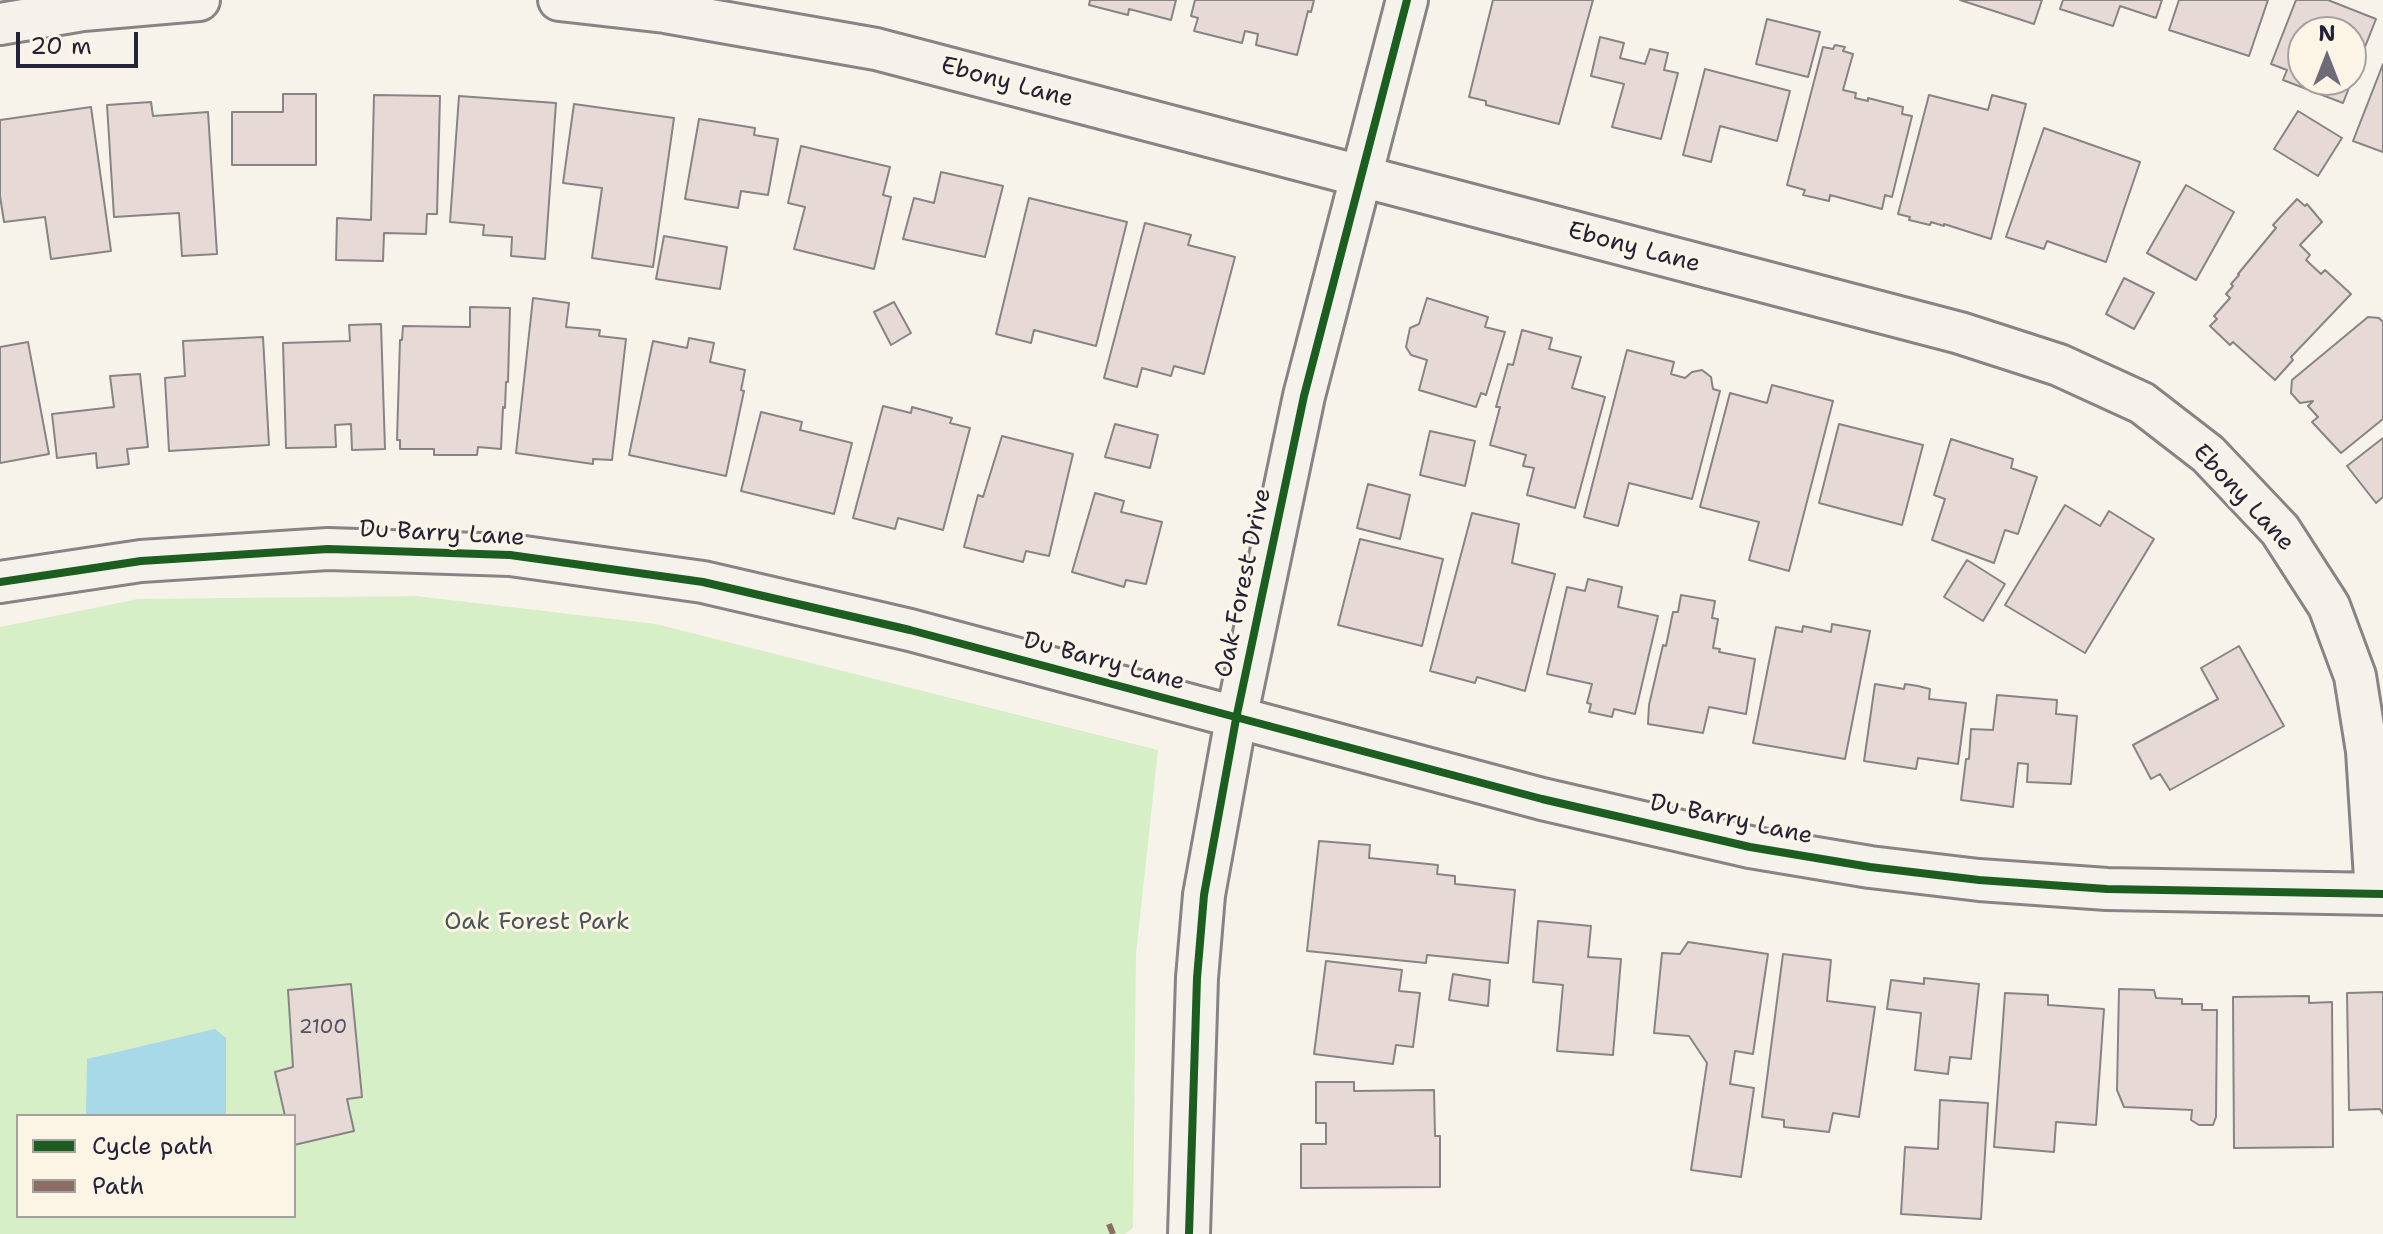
<!DOCTYPE html>
<html>
<head>
<meta charset="utf-8">
<style>
  body { margin:0 }
  #map { position:relative; width:2383px; height:1234px; overflow:hidden; background:#f7f3ea; font-family:"Shantell Sans",sans-serif }
  canvas { display:block }
  .legend { position:absolute; left:16px; top:1114px; width:280px; height:104px; box-sizing:border-box; background:#fcf5e5; border:2px solid #a5a1a1; margin:0; padding:10px 14px; list-style:none; font-size:24px; color:#22223b }
  .legend li { display:flex; align-items:center; gap:16px; height:40px }
  .legend b { width:40px; border:2px solid #a5a1a1 }
  .north { position:absolute; left:2287px; top:16px; width:80px; height:80px; box-sizing:border-box; background:#fcf5e5; border:2px solid #a5a1a1; border-radius:50%; rotate:0deg; font-size:22px; font-weight:700; line-height:32px; text-align:center; color:#22223b }
  .north::after { content:''; display:block; margin:auto; width:28px; height:36px; background:#6d6b78; clip-path:polygon(50% 0,100% 100%,50% 72%,0 100%) }
  .scale { position:absolute; left:16px; top:32px; width:122px; height:36px; box-sizing:border-box; border:4px solid #22223b; border-top:0; padding-left:10px; font-size:24px; line-height:28px; white-space:nowrap; color:#22223b; -webkit-text-stroke:6px #fcf5e5; paint-order:stroke }
</style>
</head>
<body>
<div id="map">
<canvas width="2383" height="1234"></canvas>
<ul class="legend">
<li><b style="height:10px;background:#1b5e20"></b>Cycle path</li>
<li><b style="height:10px;background:#8d6e63"></b>Path</li>
</ul>
<div class="north">N</div>
<div class="scale">20 m</div>
</div>
<script>
const g = document.querySelector('canvas').getContext('2d');
g.lineJoin = 'round';
function fillPath(path, color) { g.fillStyle = color; g.fill(path, 'evenodd'); }
function strokePath(path, color, width, dash) { g.strokeStyle = color; g.lineWidth = width; g.lineCap = dash ? 'butt' : 'round'; g.setLineDash(dash || []); g.stroke(path); }
function label(font, color, halo, rows, align = 'center') {
  g.font = font + ' "Shantell Sans",sans-serif'; g.lineWidth = 6; g.setLineDash([]); g.textBaseline = 'middle'; g.strokeStyle = halo; g.fillStyle = color; for (const [text, x, y, turn = 0] of rows) {
    g.save(); g.translate(x, y); g.rotate((+turn || 0) * Math.PI / 180); g.textAlign = isNaN(turn) ? turn : align; if (halo) g.strokeText(text, 0, 0); g.fillText(text, 0, 0); g.restore();
  }
}
fillPath(new Path2D(`
  M416 596 656 624 1158 750 1136 954 1133 1228 1125 1234H0V627L138 599ZM18 1116H294V1216H18Z`), '#d7efc6');
fillPath(new Path2D(`
  M215 1029 226 1038V1116L86 1114 87 1059Z`), '#a8d9e8');
const building = new Path2D(`
  M1090 0H1176L1171 20 1129 9 1128 15 1089 5Z
  M1195 0H1314L1311 12 1308 11 1297 55 1256 45 1258 34 1245 31 1242 43 1194 31 1198 18 1191 16Z
  M1493 0H1593L1559 124 1486 105V101L1469 97Z
  M1960 0H2042L2034 24Z
  M2063 0H2162L2156 18 2120 6 2113 26 2060 9Z
  M2179 0H2268L2249 56 2169 30Z
  M2296 0H2328L2376 19 2343 103 2283 80 2287 70 2271 64ZM2303 32H2351V80H2303Z
  M1767 19 1820 32 1808 77 1756 64Z
  M1600 37 1624 43 1620 58 1645 64 1650 49 1668 53 1664 70 1678 73 1661 139 1612 127 1624 84 1591 76Z
  M1835 45 1845 47 1843 51 1853 54 1843 90 1856 93 1855 98 1868 101V98L1903 107 1902 114 1912 116 1892 197 1885 195 1882 209 1830 195 1829 201 1803 195 1805 190 1787 185 1823 47 1833 49Z
  M2383 64V152L2353 141Z
  M1705 69 1790 91 1777 141 1720 126 1711 162 1683 155Z
  M283 94H316V165H232V112H283Z
  M374 95 440 96 437 214H427L426 234 384 233 383 261 336 260 337 218 371 220Z
  M1929 95 1988 110 1992 95 2026 104 1991 239 1944 224V226L1931 222 1930 225 1909 220 1910 217 1898 214Z
  M459 96 556 103 545 259 511 256 512 237 483 235 484 225 450 222Z
  M151 102 153 116 208 112 217 254 182 256 179 213 114 217 107 105Z
  M574 104 674 118 653 267 592 258 602 188 563 183Z
  M91 107 111 251 51 259 45 217 4 222 0 196V120Z
  M2298 111 2342 138 2318 176 2274 149Z
  M699 119 755 128 754 135 778 139 768 195 741 191 738 208 685 199Z
  M2044 128 2140 162 2106 262 2047 241 2044 249 2006 237Z
  M801 146 890 167 883 195 891 197 874 269 794 249 805 207 788 203Z
  M941 172 1003 186 985 257 903 239 914 198 934 203Z
  M2186 185 2234 212 2196 280 2147 253Z
  M1029 198 1127 222 1096 346 1034 330 1031 343 996 334Z
  M2297 199 2305 206 2307 204 2322 222 2300 245 2310 255 2306 260 2321 274 2325 270 2351 294 2291 357 2293 360 2275 380 2233 342 2230 345 2210 326 2217 319 2214 316 2230 298 2226 294 2233 286 2231 284 2239 275 2238 274 2276 228 2273 225Z
  M1145 223 1191 235 1188 245 1235 257 1204 374 1174 366 1171 376 1142 368 1137 387 1104 378Z
  M664 236 727 247 720 289 656 279Z
  M2124 278 2154 293 2134 329 2106 314Z
  M533 298 569 303 566 327 600 330 599 336 626 339 612 460 593 459V464L516 453Z
  M1427 298 1488 317 1485 327 1505 332 1486 395 1481 393 1476 407 1419 390 1427 360 1411 355 1406 347 1410 328 1419 324Z
  M894 302 911 333 891 345 874 312Z
  M470 307 510 308 508 382H506L505 408 503 407 501 449 478 447 477 455H434V449H400V440H397L400 340H402L403 326 470 327Z
  M2368 317 2379 318 2383 322V419L2341 453 2312 422 2318 417 2308 406 2313 401 2300 403 2291 393 2292 380Z
  M381 324 385 449 352 450 351 424 335 425 336 447 286 448 283 343 350 341 349 325Z
  M1522 330 1552 338 1549 349 1581 357 1572 388 1605 397 1575 508 1527 495 1534 468 1523 466 1526 455 1490 445 1500 407H1496L1508 364 1513 365Z
  M263 337 269 445 169 451 165 378 185 376 183 341Z
  M689 338 714 343 710 362 745 370 741 390 744 391 726 476 629 455 653 341 687 348Z
  M28 342 49 454 0 463V347Z
  M1627 350 1674 362 1671 374 1685 378 1692 372 1702 370 1711 377 1713 389 1720 391 1692 499 1629 483 1618 526 1584 517Z
  M140 374 148 447 127 449 129 464 97 468 96 453 57 458 52 414 114 407 110 376Z
  M1772 385 1833 401 1789 571 1749 560 1759 522 1700 507 1730 393 1767 403Z
  M883 406 911 413 912 407 952 418 950 423 970 428 943 530 898 518 895 529 853 518Z
  M761 412 802 422 800 430 852 443 834 514 741 491Z
  M1115 424 1158 435 1150 468 1105 457Z
  M1839 424 1923 445 1902 525 1819 503Z
  M1430 431 1475 441 1465 486 1420 475Z
  M1002 436 1073 454 1049 556 1026 551 1023 562 964 547 978 495 983 497Z
  M2383 438V497L2376 503 2347 466Z
  M1951 439 2013 459 2011 468 2037 477 2018 534 2005 530 1994 563 1932 540 1945 499 1934 495Z
  M1368 484 1410 495 1400 539 1357 528Z
  M1095 493 1124 501 1121 512 1162 522 1146 584 1126 580 1124 587 1072 572Z
  M2065 505 2100 526 2109 511 2154 539 2085 653 2005 605Z
  M1472 513 1519 524 1512 563 1555 574 1525 691 1477 677 1475 683 1430 671Z
  M1360 539 1443 559 1422 646 1338 625Z
  M1967 560 2005 584 1983 621 1944 597Z
  M1588 579 1622 587 1618 607 1658 616 1635 714 1614 709 1612 717 1589 712 1591 704 1587 703 1592 684 1547 674 1567 587 1585 591Z
  M1681 595 1715 601 1712 618 1718 619 1713 648 1720 649 1719 652 1755 659 1746 714 1709 707 1703 733 1648 724 1649 705 1663 645 1666 646 1673 612H1678Z
  M1832 624 1870 631 1845 759 1753 743 1776 627 1802 632 1803 626 1831 632Z
  M2239 646 2284 726 2170 790 2160 774 2151 779 2133 745 2218 699 2201 668Z
  M1875 684 1904 689 1905 684 1918 686 1930 689 1929 699 1966 703 1958 764 1918 758 1916 769 1864 761Z
  M1997 695 2057 700 2056 714 2077 716 2071 784 2027 782 2028 764 2018 763 2013 807 1961 800 1966 759H1969L1971 729 1993 730Z
  M1319 841 1370 845 1369 858 1438 865 1437 874 1455 876V884L1515 890 1508 963 1427 955 1426 963 1307 951Z
  M1538 921 1591 926 1588 957 1621 959 1613 1055 1557 1051 1563 985 1533 982Z
  M1688 942 1768 954 1753 1054 1735 1051 1730 1084 1754 1088 1741 1177 1691 1170 1707 1063 1689 1036 1654 1033 1662 953 1680 954Z
  M1783 954 1831 960 1827 1001 1875 1007 1859 1117 1833 1113 1829 1132 1784 1127V1120L1762 1117Z
  M1326 961 1402 970 1399 991 1420 993 1413 1047 1396 1045 1393 1064 1314 1054Z
  M1453 974 1490 980 1488 1006 1449 1000Z
  M1924 978 1979 984 1971 1059 1950 1057 1948 1074 1915 1070 1921 1013 1887 1009 1891 980 1924 984Z
  M351 984 362 1097 347 1099 354 1131 294 1145V1116H285L275 1072 293 1067 288 990Z
  M2119 989 2154 990 2156 998 2182 999V1004H2202V1010H2217L2216 1117 2213 1125H2199L2191 1120 2192 1110 2124 1107 2117 1090Z
  M2383 992V1114L2380 1109 2349 1110 2347 993Z
  M2005 993 2048 995V1005L2104 1009 2096 1125 2056 1122 2054 1152 1994 1147Z
  M2309 996V1003L2332 1002 2333 1147 2234 1148 2233 997Z
  M1316 1082H1354V1091L1434 1090 1435 1136H1440V1187L1301 1188V1144H1326V1123H1316Z
  M1940 1100 1988 1103 1981 1219 1901 1214 1905 1147 1938 1149Z`);
fillPath(building, '#e7dad6');
strokePath(building, '#868485', 2);
const minor = new Path2D(`
  M559 0 665 12 876 49 1960 333 2059 365 2142 403 2208 454 2280 530 2329 606 2355 676 2367 751 2376 894
  M0 24 83 10 199 0
  M0 582 141 561 328 549 510 555 703 582 910 630 1542 799 1750 847 1870 867 1979 880 2107 889 2383 894
  M1189 1234 1197 978 1204 895 1236 719 1304 396 1407 0`);
strokePath(minor, '#868485', 46);
strokePath(minor, '#f5f2ec', 40);
strokePath(new Path2D(`
  M1109 1224 1113 1234`), '#8d6e63', 6, [12, 6]);
strokePath(new Path2D(`
  M0 582 141 561 328 549 510 555 703 582 910 630 1542 799 1750 847 1870 867 1979 880 2107 889 2383 894
  M1189 1234 1197 978 1204 895 1236 719 1304 396 1407 0`), '#1b5e20', 8);
label('20px', '#545162', null, [
  ["2100",323,1028]
]);
label('24px', '#22223b', '#fcf5e5', [
  ["Ebony Lane",1007,83,15],
  ["Ebony Lane",1634,248,15],
  ["Ebony Lane",2243,498,47],
  ["Du Barry Lane",442,534,3],
  ["Oak Forest Drive",1244,583,-78],
  ["Du Barry Lane",1104,662,15],
  ["Du Barry Lane",1731,820,12]
]);
label('24px', '#495456', '#fcf5e5', [
  ["Oak Forest Park",537,923]
]);
</script>
</body>
</html>
